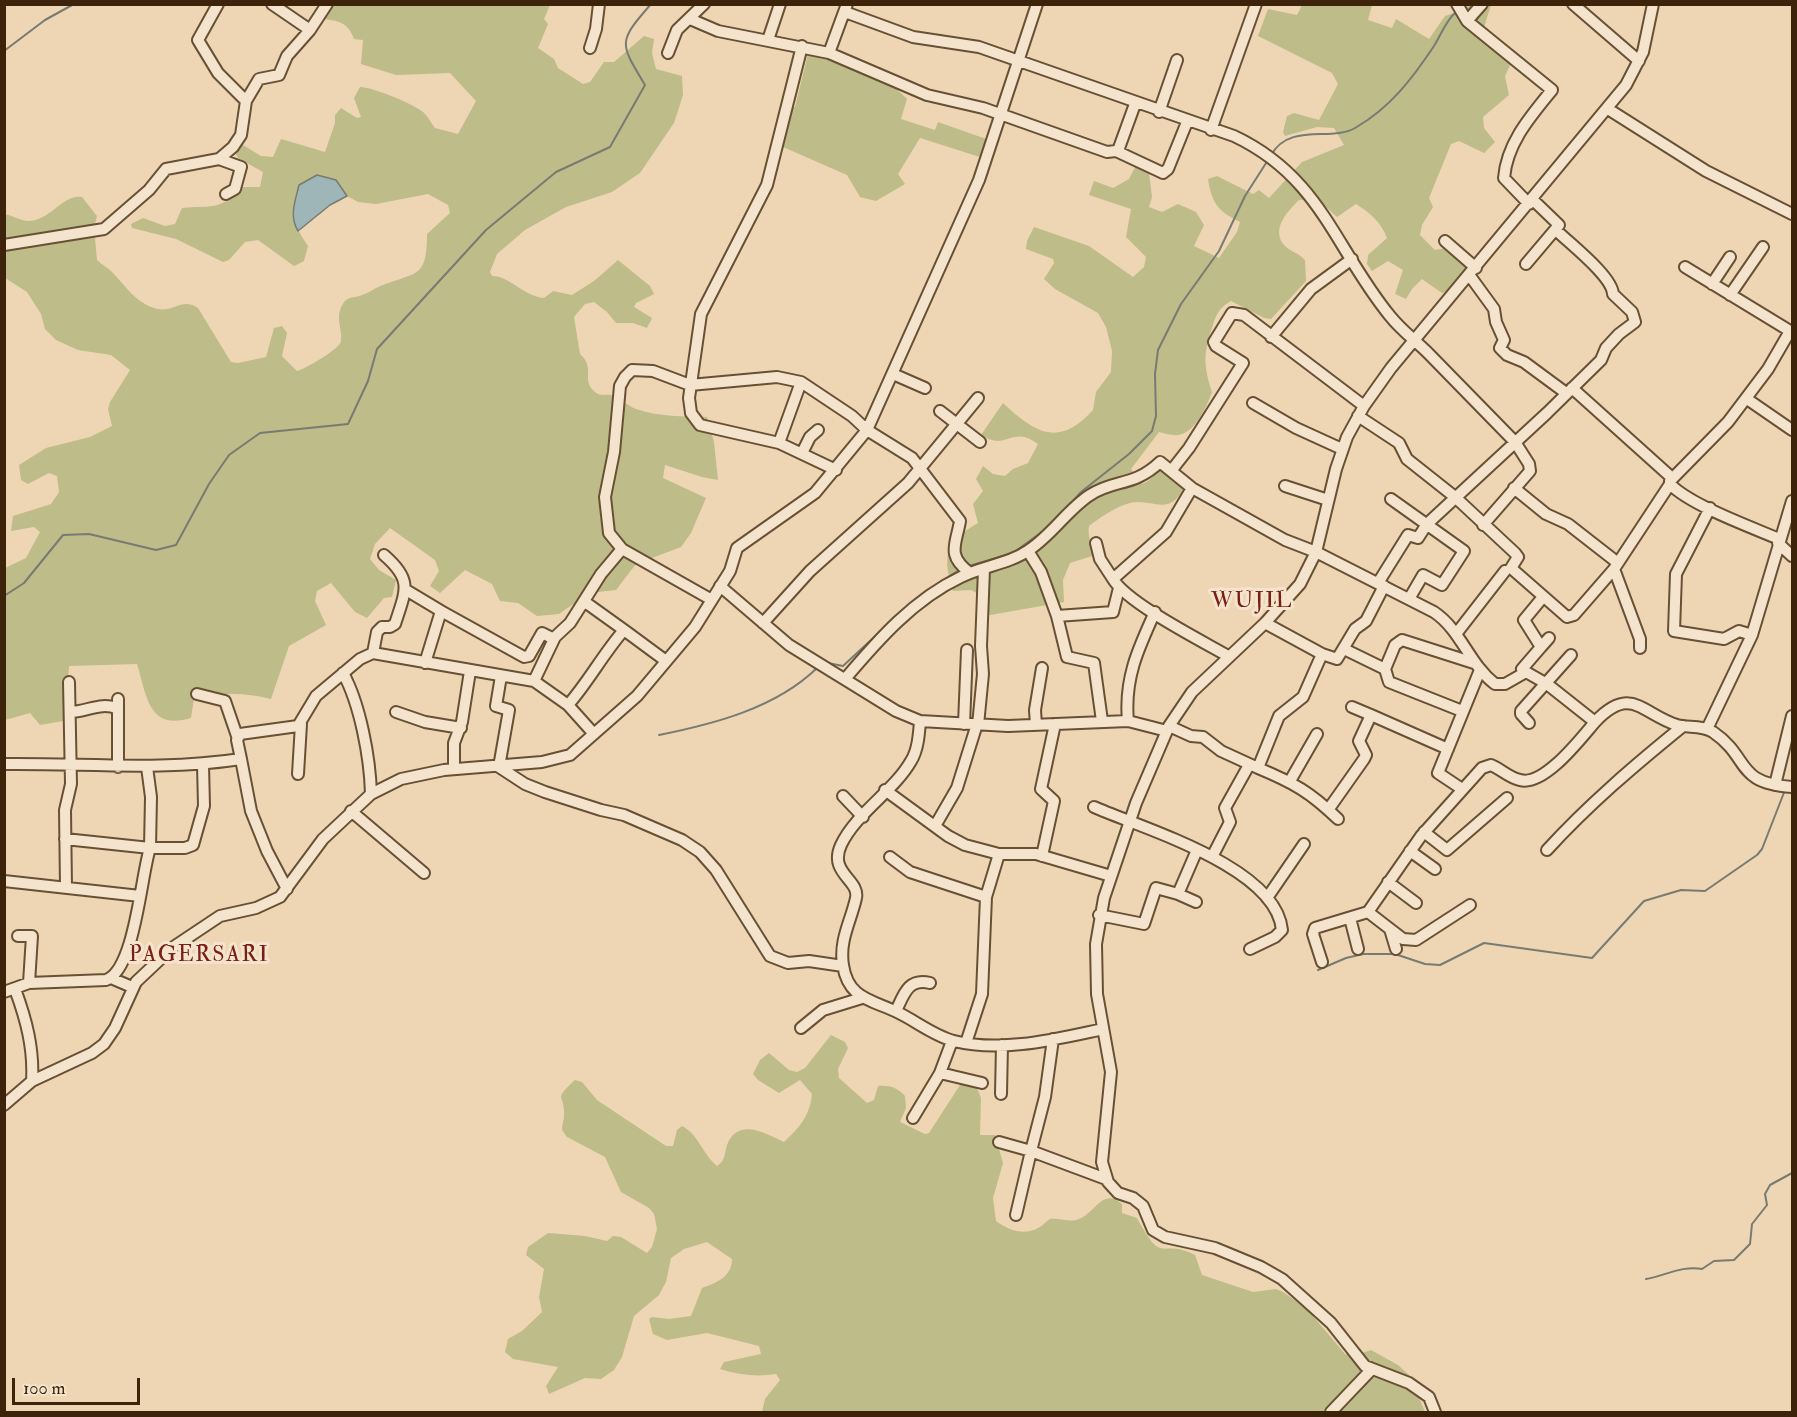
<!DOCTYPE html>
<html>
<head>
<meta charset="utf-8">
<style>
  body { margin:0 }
  #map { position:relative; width:1797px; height:1417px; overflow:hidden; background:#eed6b4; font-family:"IM FELL Double Pica",serif }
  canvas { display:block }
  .frame { position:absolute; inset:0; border:6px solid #3c2309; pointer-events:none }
  .scale { position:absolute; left:12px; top:1378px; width:128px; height:27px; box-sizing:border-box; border:3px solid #3c2309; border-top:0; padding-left:8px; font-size:18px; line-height:21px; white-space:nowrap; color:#3c2309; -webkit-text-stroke:4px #f4e4ce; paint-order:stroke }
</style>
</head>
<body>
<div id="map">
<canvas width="1797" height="1417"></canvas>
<div class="frame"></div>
<div class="scale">100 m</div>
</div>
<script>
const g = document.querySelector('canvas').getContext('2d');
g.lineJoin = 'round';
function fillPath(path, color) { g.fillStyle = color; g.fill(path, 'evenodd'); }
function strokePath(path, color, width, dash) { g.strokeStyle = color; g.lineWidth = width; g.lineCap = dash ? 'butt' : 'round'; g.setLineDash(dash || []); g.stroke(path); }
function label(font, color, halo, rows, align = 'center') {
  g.font = font + ' "IM FELL Double Pica",serif'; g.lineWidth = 6; g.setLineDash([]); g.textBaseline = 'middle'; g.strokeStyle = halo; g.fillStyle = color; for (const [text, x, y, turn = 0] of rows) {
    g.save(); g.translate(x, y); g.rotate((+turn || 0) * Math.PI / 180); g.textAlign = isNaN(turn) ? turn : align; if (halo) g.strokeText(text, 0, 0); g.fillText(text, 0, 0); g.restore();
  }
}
fillPath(new Path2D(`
  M330 5H550L544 19 548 24 538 48 554 59 558 68 583 84 590 82 604 62H614L644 36 654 39 652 53 656 69 682 76 683 95 674 123 640 173 612 192 566 207 525 230 497 254 490 272 492 276C510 276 523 296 544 298L553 291 572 295 594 281 618 260 650 286 654 294 636 303 634 307 652 318 647 328 633 323H616L607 312 594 302 585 304 574 317 580 354C596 368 581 380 594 391 600 397 604 394 611 395 620 397 627 406 636 409 658 417 684 416 707 417L714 442 718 480 702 477 665 465 663 478 706 498 691 533 681 547 636 564 616 590 589 593 559 614 537 616 518 603 500 601 492 584 465 570 440 593 430 586 439 571 435 560 390 528 375 544 370 559 379 570 396 580 392 597 384 598 367 618 355 612 331 583 317 591 315 601 326 625 289 646 271 699C244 692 221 693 194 698L191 718C148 731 147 696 137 664L69 666 66 715 63 721 40 725 30 713 5 720V568L26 558 40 532 34 527 11 531 13 516 51 504 59 492 57 476 49 473 28 484 21 480 19 465 46 448 90 437 112 426 108 409 110 402 130 370 111 355 78 350 56 340 45 329 41 314 27 292 5 278V214C12 216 20 220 27 221 50 222 62 194 82 197L97 216 94 227 97 260C102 265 107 267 112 272 125 285 137 305 158 309 174 312 183 297 198 308L231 362 238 363 266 357 274 328 282 326 287 333 282 356 297 371C305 369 340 349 341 341 343 328 333 316 345 301 350 296 356 298 362 295 369 293 376 287 383 285 418 272 427 277 427 234L450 213 448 205 428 194 376 204 358 202 347 196 336 180 317 175 299 186C291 216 291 220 308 246L304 261 294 266 258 240 245 242 229 260 223 262 176 239 132 228 131 224 143 218 165 226 175 224 182 208C209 205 221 212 241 187H260L263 172 238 158 235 152 243 145 261 156 273 157 281 139 325 152 335 123V115L341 108 357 118 361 117 354 98 360 87C372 87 414 104 423 112 428 116 431 123 435 128L458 134 476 101 450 73 396 75 361 64 363 40 354 39C348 22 339 21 323 19Z
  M1302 5H1372L1368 20 1392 28 1396 19 1429 39 1445 16 1466 9 1468 5H1491L1482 34 1511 63 1505 76 1509 95 1483 117 1484 128 1495 142 1484 153 1459 141 1451 144 1429 198 1433 207 1422 225 1420 235 1435 250 1446 248 1466 267 1451 291 1442 293 1422 279 1412 289 1406 299 1395 294 1403 270 1388 261 1372 271 1367 264 1368 255 1387 238C1381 222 1370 213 1356 204L1337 217 1316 198 1299 200C1287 212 1270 230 1285 246 1291 252 1299 253 1305 260L1306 281 1271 319 1264 318 1231 301C1217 309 1216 316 1211 331 1203 355 1204 367 1212 392 1207 406 1195 433 1178 435 1172 436 1164 433 1159 432L1131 469 1142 484 1148 481 1161 469 1179 482 1183 489C1169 517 1152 498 1130 503 1115 507 1101 517 1089 526 1087 537 1093 545 1092 556L1070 563 1063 580 1064 602 979 617 980 595 971 590 953 591C942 556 945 542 978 523L973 504 983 491 976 479 983 466 993 474 1005 476 1013 469 1028 463 1038 444C1011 424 1007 452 981 435L1003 403C1035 433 1059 448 1093 410L1096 392 1111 372 1112 351 1106 327 1098 313 1055 289 1044 279 1054 263 1053 259 1026 249 1027 241 1034 227 1089 246 1133 277 1144 267 1146 257 1126 237 1131 209 1089 195 1094 181 1113 188 1129 179 1135 167 1149 173 1152 197 1149 207 1162 212 1178 204 1196 212 1204 225 1194 246 1219 258 1237 232 1240 222C1218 211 1212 204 1208 179L1217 176 1253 194 1259 190 1269 198 1302 162 1344 145 1334 128 1317 127 1285 136 1283 132 1287 116 1294 113 1319 120 1338 84 1332 73 1258 36 1268 9 1297 15Z
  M808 54C841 64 883 73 907 99L901 119 935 130 938 122 989 140 983 158 920 138 898 174 905 184 876 201 860 197 847 175 774 143 785 104 795 107Z
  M831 1035 845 1042 848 1048 838 1069 839 1078 867 1103 874 1100 878 1086C890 1085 898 1088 905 1096L906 1108 900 1122 925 1134 929 1133 960 1085 966 1083 977 1088 981 1098 980 1135H995L1003 1163 993 1198 996 1221C1008 1230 1024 1236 1038 1228 1043 1226 1046 1221 1050 1219 1060 1218 1070 1223 1079 1219 1096 1212 1103 1187 1122 1204V1213L1137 1218C1164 1268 1159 1237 1195 1255L1202 1275 1253 1292 1276 1289 1283 1292 1306 1308 1345 1354 1353 1356 1371 1350 1398 1365 1410 1376 1425 1412H762L765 1399 780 1380 776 1374C757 1377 739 1375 720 1369L724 1362 761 1354 759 1346 707 1333 667 1340 653 1334 649 1319 652 1317 669 1319 691 1316 702 1288C716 1283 732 1277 732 1259L707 1242 684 1249 671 1258 666 1282 659 1295 634 1316 622 1357 614 1370 601 1379 585 1378 549 1394 546 1386 558 1367 513 1359 505 1352 508 1339 522 1331 542 1312 539 1297 544 1269 526 1255 528 1247 548 1233 585 1236 607 1241 613 1236 621 1237 647 1253 652 1247 657 1229 654 1214 649 1208 621 1192 605 1157 567 1137 562 1130C562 1124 564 1121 564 1115 565 1093 552 1101 575 1080L582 1082 597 1100 666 1146H673L677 1130 682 1126C699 1135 701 1152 717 1166 726 1160 724 1154 727 1145 738 1117 765 1133 784 1142 799 1128 810 1116 812 1094L800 1080 779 1093 758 1080 753 1074 760 1060 769 1053 789 1070 797 1072 805 1068Z`), '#bebc89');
const water = new Path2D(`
  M317 175 336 180 347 196 330 205 298 231C289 216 295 202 299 185Z`);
fillPath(water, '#9eb6b8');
strokePath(water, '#777b72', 1.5);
strokePath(new Path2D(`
  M4 51 45 20 74 4
  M1271 155C1290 122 1331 142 1355 128 1390 108 1412 79 1434 46 1441 35 1446 20 1456 12
  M1065 510 1081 492 1129 454 1152 431 1156 416 1155 374 1158 350 1181 304 1219 251 1245 196 1268 160
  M969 566 1013 553 1046 529
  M940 582 961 569
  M4 596 24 583 63 535 89 534 156 550 176 545 209 484 229 455 260 433 348 424 368 381 377 349 486 230 556 172 610 147 645 85C619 42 618 42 651 4
  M823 662 843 666 885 627
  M659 735C714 724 776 708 817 668
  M1318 970 1346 958 1363 954H1395L1425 964 1440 965 1484 943 1592 958 1644 901 1681 890 1705 891 1757 855 1762 849 1785 790
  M1646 1279C1664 1276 1683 1265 1702 1269L1714 1261 1734 1260 1750 1244 1752 1224 1767 1205 1765 1194 1770 1185 1792 1173`), '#777b72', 2);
const minor = new Path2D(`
  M218 4 198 40 218 73 246 101
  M272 4 310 30 327 4
  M1457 4 1467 21
  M1482 4 1467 21 1552 90C1530 117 1507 143 1504 178L1529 204
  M1573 4 1639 61
  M845 12 913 37 979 47 1234 136C1321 177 1335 249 1390 316 1401 330 1416 341 1429 354 1457 383 1486 412 1515 442L1529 464 1530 471 1483 525
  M690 19 718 31 829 53 927 95 983 108 1107 152 1116 151 1119 148 1135 104
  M768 40 780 4
  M802 46 767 185 701 314 689 398 691 413 700 425 779 443 836 470
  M590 48 596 29 599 4
  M668 53 677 30 704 4
  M829 53 847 4
  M1608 109 1706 171 1792 214
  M1159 112 1177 60
  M1211 130 1256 4
  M1116 151 1163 173 1168 169 1187 122
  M219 159 241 167 235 189 226 194
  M1445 241 1476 268
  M4 245 104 229 149 190 166 169 219 159 233 147 241 135 246 101 259 79 279 75 287 56 310 30
  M1526 264 1559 225 1532 199
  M1685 267 1790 331
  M1470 276 1494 309 1496 322 1504 340 1500 348 1507 355 1524 362 1566 393
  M1712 284 1730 257
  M1730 295 1763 247
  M1271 337 1311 289 1352 259
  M893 374 925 388
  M1572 388 1671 477
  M1747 399 1792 430
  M1253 403 1296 428 1342 449
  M940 411 980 442
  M1358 416 1399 443 1407 459 1455 497 1515 553 1518 557 1511 568 1567 617 1574 615 1614 569
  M779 443 801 382
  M802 453 810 437 818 430
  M1171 471 1189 448 1243 363 1216 346 1214 342 1232 313 1244 315 1364 406
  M1285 486 1328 500
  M1514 488 1546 514 1568 524 1618 563
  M1391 499 1464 551 1442 585 1423 575 1409 599
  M1710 508 1676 574 1674 631 1724 639 1739 631 1752 635
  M1779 539C1751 527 1690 505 1670 484V481L1728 422 1768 369 1790 331 1792 333
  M1096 543 1100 559 1113 579
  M1778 543 1792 556
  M1028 551 1041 572 1057 616
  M1378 583 1408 535 1418 538 1427 524 1547 413 1601 360 1606 348 1619 334 1635 322 1632 312 1613 294C1612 276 1570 244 1556 230
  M720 586 789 645 896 711 920 721 1008 726 1128 721 1167 731
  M406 590 441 611
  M712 600 622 549 609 533 605 497 614 452 620 386 625 377 632 370 653 371 690 385 777 377 801 382 852 416 867 430 912 458 960 521C956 545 946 555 970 573
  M585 602 624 630
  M763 623 810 571 908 483 978 398
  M1456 634 1505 571
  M1541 647 1549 638
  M1640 648V639L1614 569 1670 484
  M1344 649 1385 669 1395 645 1402 640 1474 663
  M373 653 377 632 382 627H390L395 624C406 590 413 580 384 555
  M1322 654 1337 659 1355 629 1366 621 1384 586
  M1228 656C1202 641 1127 603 1113 579L1166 532 1192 488 1285 540 1316 552 1434 612C1461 630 1469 664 1495 684H1505L1526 672 1547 684 1595 722C1631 684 1642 714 1677 725 1689 728 1702 725 1713 732 1751 758 1734 783 1792 787
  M425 663 441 611 524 657 529 656 542 633 554 639
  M1385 669 1389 682 1462 711
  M1524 672 1522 669 1541 647 1524 620 1543 597
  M343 673C360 704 370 757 371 794
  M501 676 496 706 509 710 499 767 525 784 545 792 601 810 624 815 682 840 700 852 716 870 770 956 788 963 809 961 843 966
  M845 679C878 640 914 599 961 577 983 566 1009 564 1029 550 1053 534 1068 509 1090 495 1114 479 1134 487 1160 462L1192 488
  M534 681 555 637 570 623 601 574 622 549
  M197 694 225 701 237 736
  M568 705C589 681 603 654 624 630L666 661
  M1352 707 1371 715
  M70 712C87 712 101 701 118 709
  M396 712 425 722 461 728
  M920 721C919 734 918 750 911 761 894 791 856 813 841 845 828 873 860 880 856 898 851 921 839 940 843 965 848 999 872 1000 897 1012 916 1021 934 1036 954 1041 1002 1053 1056 1039 1103 1029
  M1102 721 1094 663 1067 657 1057 616 1113 612 1119 588
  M1128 721C1124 679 1138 649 1155 612
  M1529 723 1521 714V711L1571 655
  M964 724 967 650
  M978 725 983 674 981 646 984 569
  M1036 725 1035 710 1042 668
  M1169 726 1191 736 1203 737 1221 751 1258 768 1279 716 1303 697 1322 654 1265 623
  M1707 729 1752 635 1792 501
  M241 759 237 740 240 734 298 726 316 696 360 659 373 653 534 681 568 705 594 734
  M4 764C84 763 162 771 241 759L251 811 267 851 287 889
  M118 767V699
  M454 768V743L462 722 470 671
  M1258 768C1294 783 1310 792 1338 819
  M298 774 301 724
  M1290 781 1317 734
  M1775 785 1792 716
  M1462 789 1438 773 1480 670
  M885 790 948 836 965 845 999 854H1036L1111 876
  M843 796 863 817
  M1094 807C1144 829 1276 867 1282 930L1275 937 1250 949
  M1328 810 1364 759 1366 755 1359 741 1371 715 1448 749
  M351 811 424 873
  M935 826 957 788 977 724
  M1424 832 1447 850 1507 798
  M65 839 150 848 151 797 147 767
  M1547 850C1589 804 1635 765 1683 726
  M1410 851 1435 869
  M1042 856 1054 801 1041 789 1055 724
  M890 857 910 872 986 897 999 854
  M1212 857 1230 822 1225 808 1249 765
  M4 881 140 896
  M1388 882 1416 903
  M66 887 65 810 71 784 69 682
  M1178 894 1196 902
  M1267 898 1304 844
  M1470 905 1416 940 1403 939 1368 912 1421 836 1482 768 1491 765C1501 769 1509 778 1520 780 1544 787 1581 738 1595 722
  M1099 915 1144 924 1156 888 1178 894 1197 850
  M1350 918 1358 949
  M1390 929 1396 949
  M18 936H32L29 983
  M1322 962 1313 934 1315 928 1368 912
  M111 978 132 987
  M15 989C26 1019 34 1048 32 1081
  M4 992 29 983 106 980C135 970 141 875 150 848H185L193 845 204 806 203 765
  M896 1011C904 994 908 978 930 983
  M801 1028 823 1010 862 998
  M1053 1039 1045 1097 1031 1151 1106 1179
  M966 1043 982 994 986 897
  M940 1073 982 1083
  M1001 1094 1002 1045
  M4 1105 32 1081 92 1053 104 1044 115 1028 136 982 172 948 220 916 256 908 280 897 323 839 371 794 401 779 444 770 542 762 570 755 637 696 695 627 730 571 737 548 815 493 867 430 979 180 1037 4
  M913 1118 940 1073 952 1041
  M999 1142 1031 1151 1016 1215
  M1331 1412 1371 1370
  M1435 1412 1429 1397 1409 1383 1365 1366 1331 1323 1282 1279 1261 1267 1215 1248 1165 1237 1153 1230 1143 1206 1133 1198 1118 1193 1108 1182 1102 1162 1111 1072 1097 994 1096 944 1104 898 1136 803 1169 726 1192 692 1265 623 1300 584 1316 552 1336 469 1347 437 1364 406 1391 368 1626 85 1643 52 1653 4`);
strokePath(minor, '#685034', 14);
strokePath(minor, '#f4e4ce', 10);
g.letterSpacing = '1.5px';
label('22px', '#7a1f14', '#f4e4ce', [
  ["WUJIL",1252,602],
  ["PAGERSARI",199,956]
]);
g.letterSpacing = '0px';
</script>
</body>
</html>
